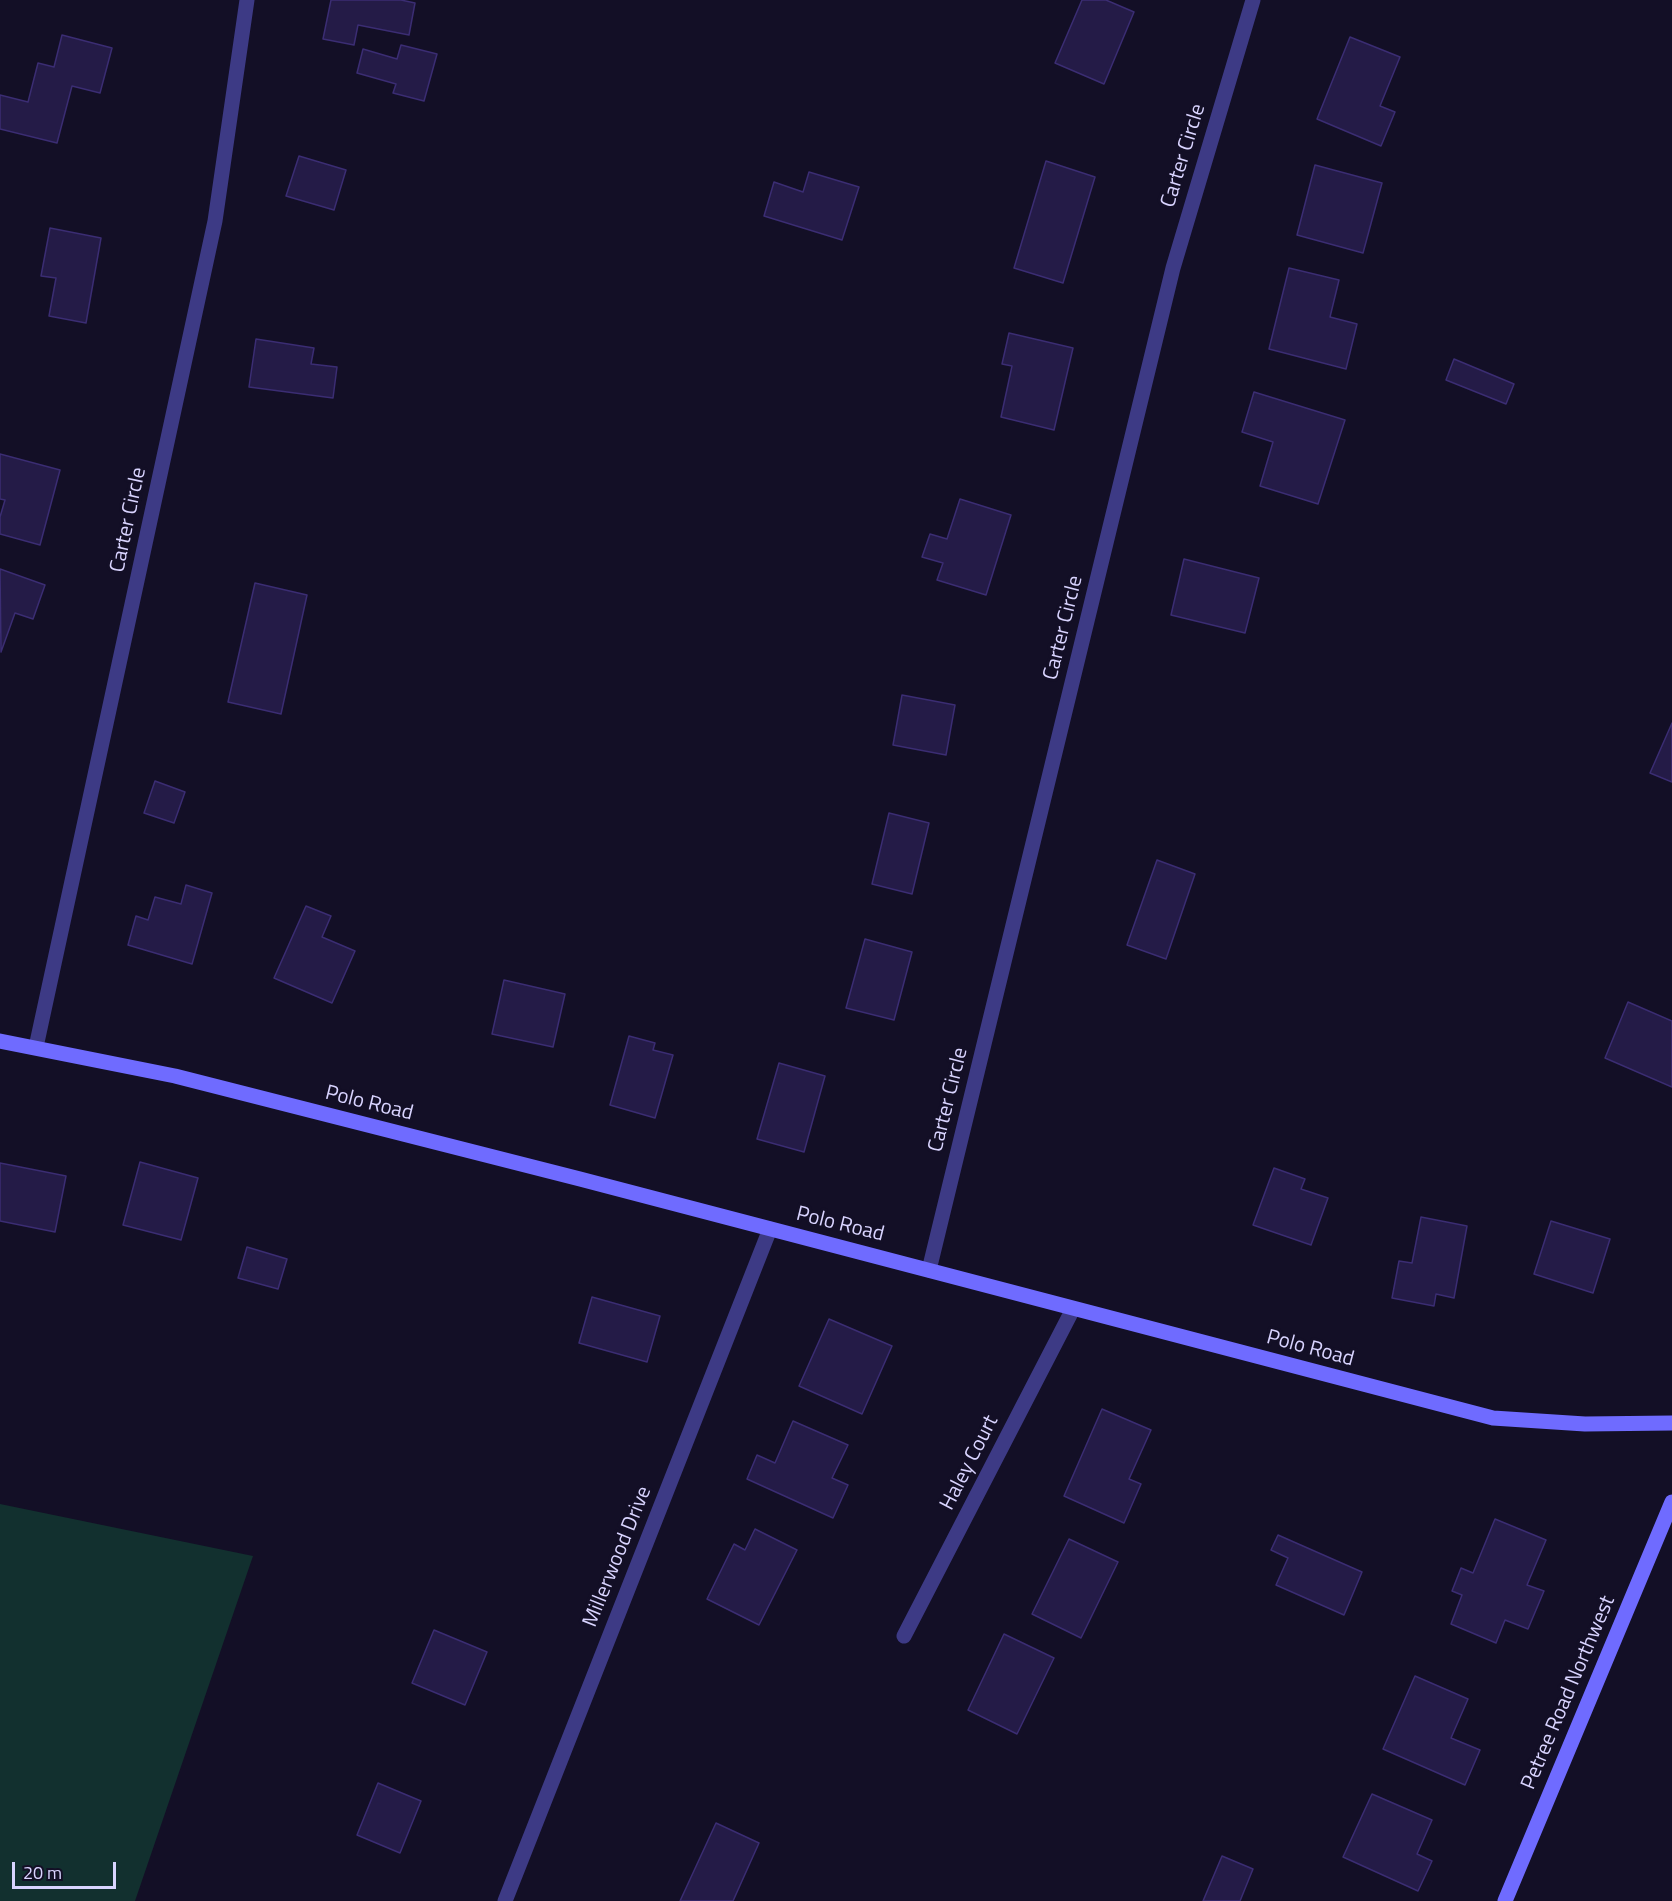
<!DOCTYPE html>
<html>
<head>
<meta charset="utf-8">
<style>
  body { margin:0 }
  #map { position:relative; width:1672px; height:1901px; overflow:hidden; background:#130f26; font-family:"Titillium Web",sans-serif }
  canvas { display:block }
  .scale { position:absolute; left:12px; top:1862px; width:104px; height:27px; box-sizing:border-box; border:3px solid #d9d4ff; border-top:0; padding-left:8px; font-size:18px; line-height:21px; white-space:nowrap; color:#d9d4ff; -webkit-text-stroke:4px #130f26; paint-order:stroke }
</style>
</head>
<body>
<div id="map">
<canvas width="1672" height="1901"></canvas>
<div class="scale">20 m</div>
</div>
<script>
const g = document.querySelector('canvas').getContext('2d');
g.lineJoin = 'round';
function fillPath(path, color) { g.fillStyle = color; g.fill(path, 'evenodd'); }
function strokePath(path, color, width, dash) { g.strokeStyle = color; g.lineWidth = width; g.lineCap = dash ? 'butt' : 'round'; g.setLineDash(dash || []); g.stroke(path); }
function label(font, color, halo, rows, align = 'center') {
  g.font = font + ' "Titillium Web",sans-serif'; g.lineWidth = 6; g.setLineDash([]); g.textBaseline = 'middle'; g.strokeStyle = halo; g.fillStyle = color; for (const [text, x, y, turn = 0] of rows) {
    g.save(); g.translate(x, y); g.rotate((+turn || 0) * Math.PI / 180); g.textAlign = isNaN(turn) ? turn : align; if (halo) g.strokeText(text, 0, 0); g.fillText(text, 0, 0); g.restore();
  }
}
fillPath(new Path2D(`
  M0 1504 253 1556 135 1901H0Z`), '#12302f');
const building = new Path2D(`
  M331 0H401L415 3 409 35 358 25 354 45 323 39Z
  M1082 0H1106L1134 12 1104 84 1055 63Z
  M62 35 112 48 100 93 72 86 57 143 0 129V95L28 102 38 63 54 67Z
  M1350 37 1400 57 1380 106 1395 112 1381 146 1317 119Z
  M401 45 437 54 424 101 393 93 396 84 357 73 363 49 397 59Z
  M299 156 346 170 334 210 286 196Z
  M1046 161 1095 177 1063 283 1014 268Z
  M1315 165 1382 183 1363 253 1297 235Z
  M809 172 859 187 842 240 764 216 774 182 803 192Z
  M50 228 101 238 86 323 49 316 56 278 41 276Z
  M1289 268 1339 280 1330 317 1357 324 1346 369 1269 349Z
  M1009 333 1073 348 1054 430 1001 417 1012 366 1002 364Z
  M256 339 314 348 311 364 337 367 333 398 249 387Z
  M1454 359 1514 384 1506 404 1446 380Z
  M1254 392 1345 420 1318 504 1260 486 1273 442 1242 432Z
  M0 454 60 470 40 545 0 534V517L5 500 0 499Z
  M960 499 1011 515 986 595 937 580 943 563 922 557 930 534 947 539Z
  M1184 559 1259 578 1245 633 1171 615Z
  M0 569 45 585 33 619 15 613 1 652Z
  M255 583 307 595 281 714 228 702Z
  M902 695 955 705 946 755 893 745Z
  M1672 723V782L1650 773Z
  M155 781 185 792 174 823 144 813Z
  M889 813 929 823 912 894 872 884Z
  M1157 860 1195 874 1166 959 1127 945Z
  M186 885 212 893 192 964 128 945 136 916 148 920 155 897 181 904Z
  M306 906 331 916 322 937 355 951 332 1003 274 978Z
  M865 939 912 952 894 1020 846 1008Z
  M504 980 565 994 553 1047 492 1034Z
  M1628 1002 1672 1021V1087L1605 1058Z
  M629 1036 655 1043 653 1050 673 1055 655 1118 610 1105Z
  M779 1063 825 1076 804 1152 757 1139Z
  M140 1162 198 1178 181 1240 123 1225Z
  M0 1163 66 1176 55 1232 0 1221Z
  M1274 1168 1305 1179 1301 1189 1328 1198 1311 1245 1253 1225Z
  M1421 1217 1467 1226 1454 1298 1436 1294 1434 1306 1392 1298 1399 1261 1412 1263Z
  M1551 1221 1610 1239 1593 1293 1534 1274Z
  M247 1247 287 1259 278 1289 238 1278Z
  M592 1297 660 1316 647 1362 579 1343Z
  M829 1319 892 1346 862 1414 799 1386Z
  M1102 1409 1151 1430 1129 1479 1141 1484 1124 1523 1064 1496Z
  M793 1421 848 1445 832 1478 848 1485 833 1518 747 1479 757 1455 775 1463Z
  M1495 1519 1546 1540 1527 1585 1544 1591 1528 1629 1505 1620 1496 1643 1451 1624 1462 1595 1452 1591 1461 1568 1473 1573Z
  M755 1529 797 1550 759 1625 707 1599 734 1544 745 1550Z
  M1278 1535 1362 1572 1344 1615 1276 1585 1288 1558 1271 1550Z
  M1069 1539 1118 1562 1081 1638 1032 1614Z
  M434 1630 487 1652 465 1705 412 1683Z
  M1004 1634 1054 1658 1017 1734 968 1710Z
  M1415 1676 1468 1699 1451 1738 1480 1750 1465 1785 1383 1749Z
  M378 1783 421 1801 400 1853 357 1835Z
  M1372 1794 1432 1820 1417 1854 1432 1861 1418 1891 1343 1857Z
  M716 1823 759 1843 733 1901H680Z
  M1222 1856 1253 1869 1240 1901H1203Z`);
fillPath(building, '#241b47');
strokePath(building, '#3b2d73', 1.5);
strokePath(new Path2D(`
  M36 1047 215 221 247 0
  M929 1270 1173 268 1253 0
  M904 1636 1073 1309
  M505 1901 770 1229`), '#3d3a85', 15);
strokePath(new Path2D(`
  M0 1041 175 1076 580 1179 1493 1418 1585 1424 1672 1423
  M1505 1901 1672 1502`), '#6f6bff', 15);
label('21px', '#d9d4ff', '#130f26', [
  ["Carter Circle",1184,156,-73],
  ["Carter Circle",129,520,-78],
  ["Carter Circle",1064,628,-76],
  ["Carter Circle",949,1100,-76],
  ["Polo Road",369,1104,14],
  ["Polo Road",840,1225,14],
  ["Polo Road",1310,1349,15],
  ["Haley Court",970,1463,-63],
  ["Millerwood Drive",618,1557,-68],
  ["Petree Road Northwest",1569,1693,-67]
]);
</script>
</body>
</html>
